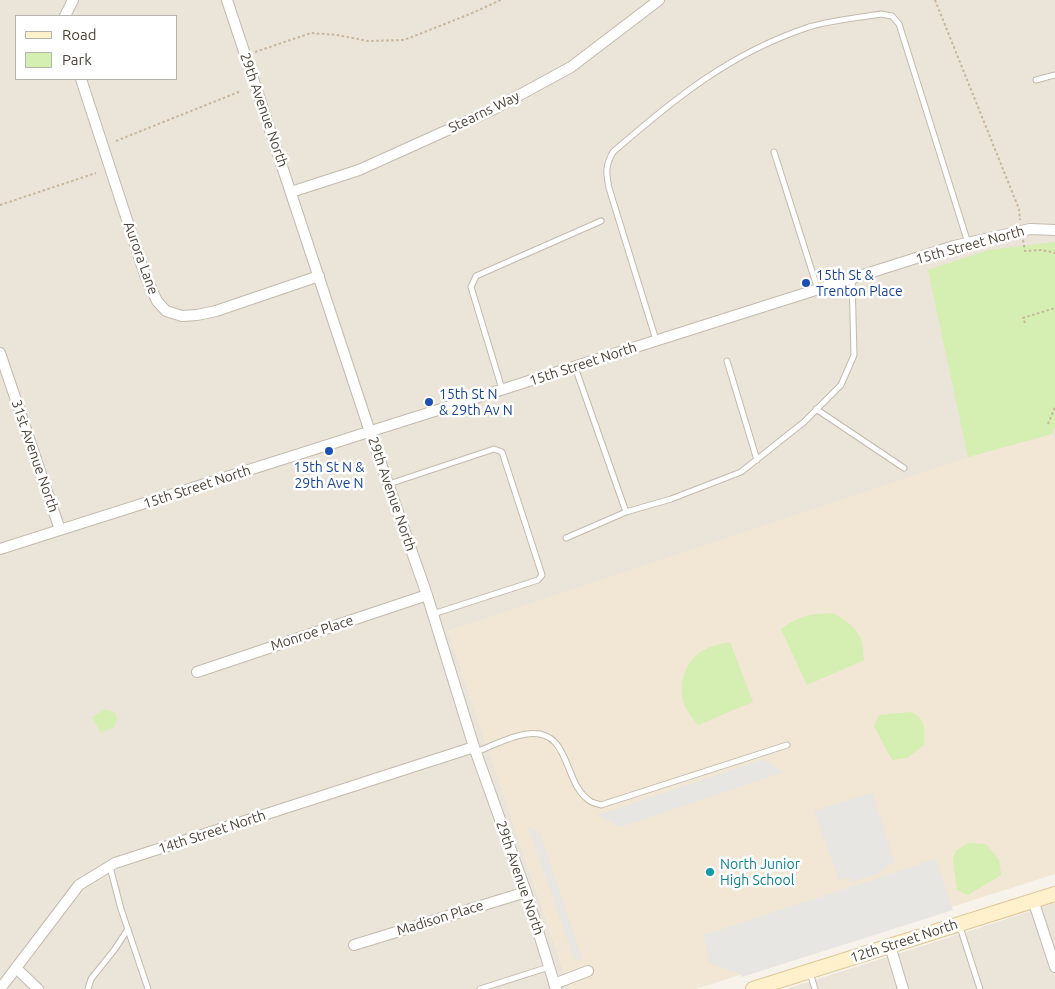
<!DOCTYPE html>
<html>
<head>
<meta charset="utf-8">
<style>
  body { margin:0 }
  #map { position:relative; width:1055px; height:989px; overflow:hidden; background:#f7f3eb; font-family:Ubuntu,sans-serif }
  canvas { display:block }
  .legend { position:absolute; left:15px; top:15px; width:162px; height:65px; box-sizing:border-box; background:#fff; border:1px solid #b7b4af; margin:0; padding:6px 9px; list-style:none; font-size:15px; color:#4c4337 }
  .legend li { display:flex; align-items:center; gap:10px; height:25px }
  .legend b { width:25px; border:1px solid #b7b4af }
</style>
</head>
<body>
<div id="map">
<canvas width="1055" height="989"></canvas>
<ul class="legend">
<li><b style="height:6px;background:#fff1cc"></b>Road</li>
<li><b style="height:14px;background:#d5eeb1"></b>Park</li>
</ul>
</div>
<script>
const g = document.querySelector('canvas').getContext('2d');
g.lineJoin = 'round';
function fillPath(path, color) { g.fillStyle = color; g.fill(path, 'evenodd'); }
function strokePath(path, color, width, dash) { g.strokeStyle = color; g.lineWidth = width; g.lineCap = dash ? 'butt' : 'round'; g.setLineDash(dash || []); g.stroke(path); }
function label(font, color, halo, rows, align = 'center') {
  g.font = font + ' Ubuntu,sans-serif'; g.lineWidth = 5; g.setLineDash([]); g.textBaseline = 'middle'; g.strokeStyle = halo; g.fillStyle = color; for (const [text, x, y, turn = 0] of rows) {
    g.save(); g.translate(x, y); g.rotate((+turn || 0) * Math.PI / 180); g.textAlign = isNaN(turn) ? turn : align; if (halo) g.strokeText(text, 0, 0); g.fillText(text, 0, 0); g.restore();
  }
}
fillPath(new Path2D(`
  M0 0H1055V442L1052 434 448 631 570 989H0ZM16 16H176V79H16Z
  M1055 903V989H786L985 926Z`), '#ebe4d8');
fillPath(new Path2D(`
  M1052 434 1055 442V874L696 989H570L448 631 968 457Z`), '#f1e7d4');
fillPath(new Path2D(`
  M1055 242V427L1052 434 968 457 928 270 989 250Z
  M831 613C842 617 856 627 861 639 863 645 863 653 864 660L807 685 781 629C799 616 810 614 831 613Z
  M730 642 753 702 698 725C694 719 688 713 685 706 677 686 684 661 704 650 711 646 721 644 730 642Z
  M105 709 115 713 117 719 114 727 101 733 92 717Z
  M910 712C927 719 925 730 924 745L907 758 892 760 874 726 879 715Z
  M967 843 986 844 999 860 1001 875 968 895 957 890 953 859 956 851Z`), '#d5eeb1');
fillPath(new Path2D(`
  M763 759 783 772 621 827 598 815Z
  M872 793 895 863 888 865 878 874 851 882 849 878 839 880 814 811Z
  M528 826 540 833 583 961 574 959Z
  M936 859 953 910 742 977 738 973 709 963 704 935Z`), '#e8e6e2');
const lane = new Path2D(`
  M1036 80 1055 75
  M774 152 818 290
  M656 340 609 188C606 173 605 166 613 152 674 99 730 53 809 27 832 20 857 18 881 14L892 16 899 24 968 243
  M727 361 757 460
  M575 367 626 512
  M502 389 471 287 476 276 601 221
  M816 409 904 468
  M389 484 494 449 502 452 542 575 538 580 433 614
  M566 538 626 512 671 499 741 472 804 422 841 385 854 355 852 279
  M476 752C492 746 510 736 527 734 572 728 562 783 590 801 593 803 598 804 601 805L787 745
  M110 867 121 909 148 989
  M959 924 980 989
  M810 973 815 989
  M88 989 91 979 115 949 128 929
  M480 989 549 967`);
const street = new Path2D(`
  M227 0 370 432 427 595 474 747 526 892 556 989
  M65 16 73 0
  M81 79 145 275 157 301 166 311 182 316 197 315 216 311 319 276
  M291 192 359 170 492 110 571 67 659 0
  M0 353 60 530
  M0 549 954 246 1030 229 1055 230
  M197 672 427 595
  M1033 900 1055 967
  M354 945 526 892
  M890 946 903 989
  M16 968 38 989
  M554 984 588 971
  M0 989 79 885 115 863 474 747`);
const secondary = new Path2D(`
  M753 989 1055 894`);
strokePath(lane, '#c3baac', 7);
strokePath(street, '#c3baac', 12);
strokePath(secondary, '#dec899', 16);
strokePath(new Path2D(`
  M935 0 1019 209 1020 220
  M255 52 311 33 337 35 368 41 404 40 470 14 501 0
  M116 141 241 91
  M0 205 96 173
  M1023 240 1025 251 1042 250 1055 253
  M1025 323 1023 318 1055 308
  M1048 424 1055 407`), '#c7b69c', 2, [2.5, 2.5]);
strokePath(lane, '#fff', 5);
strokePath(street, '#fff', 10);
strokePath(secondary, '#fff1cc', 14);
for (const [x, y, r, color] of [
  [806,283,5,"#1a4fb4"],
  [429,402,5,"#1a4fb4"],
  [329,451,5,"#1a4fb4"],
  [710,872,5,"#0f9aa8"]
]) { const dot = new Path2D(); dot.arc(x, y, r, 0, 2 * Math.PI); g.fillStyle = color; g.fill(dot); strokePath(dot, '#fff', 2); }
label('14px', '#4c4337', '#fff', [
  ["29th Avenue North",264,110,71],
  ["Stearns Way",484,112,-26],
  ["15th Street North",970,245,-15],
  ["Aurora Lane",141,258,70],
  ["15th Street North",583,364,-18],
  ["31st Avenue North",35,456,71],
  ["15th Street North",197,487,-18],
  ["29th Avenue North",392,494,71],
  ["Monroe Place",312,633,-18],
  ["14th Street North",212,832,-18],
  ["29th Avenue North",520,878,71],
  ["Madison Place",440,918,-17],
  ["12th Street North",904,941,-18]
]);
label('14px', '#164399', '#fff', [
  ["15th St &",816,275],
  ["Trenton Place",816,291],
  ["15th St N",439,394],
  ["& 29th Av N",439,410],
  ["15th St N &",329,467,"center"],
  ["29th Ave N",329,483,"center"]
], 'left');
label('14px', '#0d838f', '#fff', [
  ["North Junior",720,864],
  ["High School",720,880]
], 'left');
</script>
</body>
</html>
